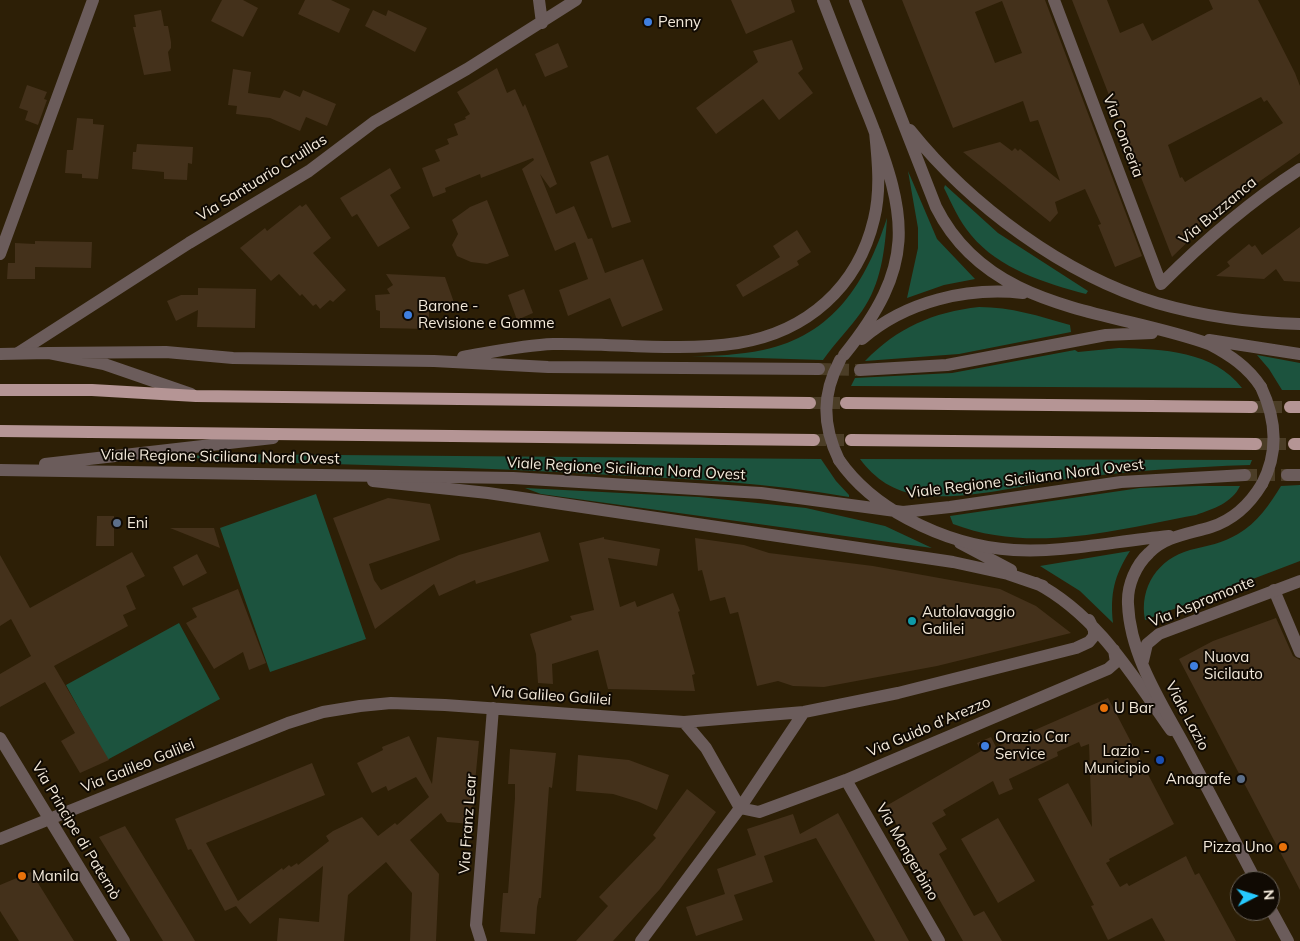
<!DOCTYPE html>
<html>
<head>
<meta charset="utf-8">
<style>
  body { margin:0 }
  #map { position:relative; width:1300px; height:941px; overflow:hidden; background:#2d1f06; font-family:Mulish,sans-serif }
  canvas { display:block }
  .north { position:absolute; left:1230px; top:871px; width:50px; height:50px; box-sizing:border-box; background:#100a03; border:1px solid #6b6359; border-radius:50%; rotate:85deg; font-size:14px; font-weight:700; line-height:20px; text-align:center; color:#f3e9da }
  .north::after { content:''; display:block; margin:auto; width:18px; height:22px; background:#26c9fe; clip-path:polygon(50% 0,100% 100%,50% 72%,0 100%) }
</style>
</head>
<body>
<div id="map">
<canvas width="1300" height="941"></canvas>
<div class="north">N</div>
</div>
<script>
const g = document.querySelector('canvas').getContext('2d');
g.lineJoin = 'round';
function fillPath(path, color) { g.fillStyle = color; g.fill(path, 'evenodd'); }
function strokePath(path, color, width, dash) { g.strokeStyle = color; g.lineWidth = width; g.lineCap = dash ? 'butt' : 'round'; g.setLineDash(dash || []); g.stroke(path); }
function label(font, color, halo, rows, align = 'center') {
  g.font = font + ' Mulish,sans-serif'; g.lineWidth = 4; g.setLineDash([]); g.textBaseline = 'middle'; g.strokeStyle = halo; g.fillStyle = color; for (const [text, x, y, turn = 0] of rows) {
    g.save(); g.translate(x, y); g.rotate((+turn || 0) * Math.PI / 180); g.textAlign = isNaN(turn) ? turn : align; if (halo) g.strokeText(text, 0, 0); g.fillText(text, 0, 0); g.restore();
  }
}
fillPath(new Path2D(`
  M908 171 937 239 975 279 944 285 907 298 918 248V228Z
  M945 185 998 233 1088 291 1086 294C1045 283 999 269 971 235 959 221 952 204 944 188Z
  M887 218C885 250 881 284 862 311 850 328 835 343 823 360L691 356C715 356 739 355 763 350 834 335 866 282 887 218Z
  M979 307C1011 307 1039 316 1070 325L1071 332 959 354 865 361C897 328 933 312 979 307Z
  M1119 348C1162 349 1214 351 1242 388L851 386 855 378 952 373 1075 350 1078 352Z
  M1257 355 1300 363V390H1282L1269 369Z
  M216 454 821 459 836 481 849 495V497C770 483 692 479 612 475 477 467 341 464 205 461L192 456Z
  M860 459 1252 460 1250 465C1189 467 1128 471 1067 479 1021 485 966 501 920 495 894 492 875 479 860 459Z
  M1300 485V561L1145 620C1139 587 1158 559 1190 550 1207 546 1223 543 1238 534 1257 523 1270 504 1281 486Z
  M1199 486H1240C1232 503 1213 509 1196 515 1115 530 1032 554 953 524L950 516 1140 488Z
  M525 488 699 497 806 508 885 526 932 548 541 494Z
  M316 494 366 639 270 672 220 528Z
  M1130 551C1114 576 1110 594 1113 623L1080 591 1040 566Z
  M179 623 220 699 107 760 66 685Z`), '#1c533e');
fillPath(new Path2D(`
  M222 0H243L258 8 243 37 211 21Z
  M305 0H331L350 9 339 33 298 14Z
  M731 0H791L795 12 746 34Z
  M902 0H1045L1142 256 1115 267 1098 225 1101 224 1085 189 1055 202 1058 213 1050 222 963 152 1000 142 1012 151 1015 148 1018 151 1020 149 1060 181 1038 120 1030 122 1023 101 953 128ZM1002 1 1022 53 995 63 975 12Z
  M1072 0H1107L1120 33 1143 23 1152 41 1213 9 1209 0H1258L1295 73 1300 86V153L1199 224 1202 228 1172 257ZM1261 97 1264 102 1267 100 1283 123 1185 182 1182 177 1180 178 1168 145Z
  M161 10 164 26H168L171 42V48L168 52 171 71 144 75 133 27H136L134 15Z
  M373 10 386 16 388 10 427 28 415 52 365 26Z
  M792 40 803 69 798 73 813 93 779 120 763 99 716 134 696 108 758 62 753 51Z
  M558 43 568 67 545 77 535 54Z
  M497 68 507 93 515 89 523 107 525 104 557 184 550 188 540 174 556 214 574 206 588 239 592 238 605 273 643 259 663 310 622 327 610 298 568 316 559 290 588 279 575 242 555 251 522 169 534 160 533 158 481 178 480 174 445 188 446 192 433 197 422 168 440 161 435 150 449 144 447 139 458 135 454 124 466 119 465 117 470 114 457 92Z
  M233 69 251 72 248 93 280 98 284 90 300 97 303 90 336 104 327 126 306 117 300 131 270 118 236 114 237 106 228 105Z
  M27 85 47 92 44 99 47 100 38 125 25 120 28 111 19 108Z
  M77 118 93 119V124L104 125 98 179 82 178V174L65 173 67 150H73Z
  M137 144 193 147 192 164 188 163 187 180 164 179V172L132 169 133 152H136Z
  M608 155 631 222 612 228 590 162Z
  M390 168 401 188 390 195 410 228 378 247 357 214 352 217 340 198Z
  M487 200 509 256 487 264 471 262 457 256 452 245 458 234 452 220 470 207Z
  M306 204 331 238 313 253 346 290 333 302 330 300 320 309 316 304 313 306 302 294 300 296 279 274 271 281 240 248 265 228 267 231 300 205 302 207Z
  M1300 227V282L1284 281 1276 269 1264 279 1216 276 1230 266 1227 262 1249 244 1252 247 1255 245 1262 255Z
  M797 230 811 252 797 261 799 265 743 297 736 285 780 257 773 246Z
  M35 241 92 242 91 268 35 267V279H7L8 263H15V243L35 244Z
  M386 274 445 277 457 311H429V329L380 328V311L376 310 375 295 390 294 387 289 393 285Z
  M198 288 256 289 255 328 197 327 198 310 176 321 167 301 181 295H198Z
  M524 289 533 313 517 320 508 295Z
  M388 498 430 504 440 540 369 564 374 580 381 590 459 555 540 532 549 561 476 584 475 580 439 596 434 584 375 629 333 518Z
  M97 516H114V546H96Z
  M170 528H214L220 548Z
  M604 537V539L660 549 657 566 608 558 620 607 635 601 637 607 673 593 680 611 678 612 695 674 692 675 695 691 608 689 598 650 552 664 553 684 538 683 536 654 530 634 572 620 570 616 594 610 579 543Z
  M695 538 744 545 769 553 873 566 1000 589 1036 606 1071 633 937 666 824 687 793 686 778 681 757 686 738 612 730 614 725 597 710 601 702 570 698 571Z
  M132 552 145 576 126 586 136 609 123 615 128 626 54 666 109 760 80 773 61 741 75 733 45 682 0 707V674L31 656 11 619 0 626V555L30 608Z
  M197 554 207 573 183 586 173 567Z
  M238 589 266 663 249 670 243 652 214 669 186 623 197 617 192 608Z
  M1276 618 1293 656 1300 660V890L1179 659 1213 641Z
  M1108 698 1174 824 1109 859 1110 861 1106 863 1120 887 1127 883 1129 886 1186 856 1195 875 1199 873 1236 941H1165L1152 918 1108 940 1091 906 1094 905 1038 799 1068 783 1092 827 1089 744 1081 747 1079 742 1057 752 1058 756 1009 779 1013 789 999 795 993 781 943 810 946 815 932 823 947 849 939 854 974 916 984 911 1002 941H963L886 806 981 751 977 743 991 737 996 747Z
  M409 736 432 784 437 737 479 741 471 824 447 822 441 813 410 840 439 874 436 941H410L412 893 386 862 348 895 344 941H277L279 918 319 922 323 866 250 924 236 906 225 911 191 849 188 850 175 819 312 763 325 795 206 843 238 901 282 868 283 870 289 865 291 867 297 863 298 865 329 841 326 836 333 831 362 817 378 836 395 823 397 825 429 797 416 777 388 791 386 786 372 793 357 763 383 750 382 747Z
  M510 749 556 753 552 788 549 787 541 898H539L537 907 535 934 500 932 503 893H508L515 798V784H508Z
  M578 755 629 760 669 775 657 810 639 802 613 794 576 791Z
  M687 789 716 812 701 833 660 889 613 941H576L608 906 599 897 656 838 653 835Z
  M838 813 909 941H875L816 838 764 856 773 882 734 895 743 920 696 936 686 907 725 894 717 869 756 855 747 829 793 814 800 834Z
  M998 818 1035 881 998 903 961 839Z
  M125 826 186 926 195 941H163L99 837Z
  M31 872 43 891 74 941H19L0 911V885Z`), '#44311b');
strokePath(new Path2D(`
  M819 369 860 370
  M1245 475H1287`), '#4b3d26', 12, [12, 6]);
strokePath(new Path2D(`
  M810 403H846
  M1252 407H1290
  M814 440H851
  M1256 444H1294`), '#4b3d26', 12, [12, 6]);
strokePath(new Path2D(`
  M539 0 542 23
  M1054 0 1161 284
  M0 254 93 0
  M1161 284C1204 241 1249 202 1300 169
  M18 353 189 243 309 171 374 122 467 69 576 0
  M373 481 488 493 953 562 1008 574 1043 586
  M960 543 1011 570
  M1036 583C1097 615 1132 675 1171 730
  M1274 590 1300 652
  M684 722 706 748 740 808
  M0 738 124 941
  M846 780 939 941
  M740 808 759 812 846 780 1108 669 1116 662 1114 650
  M0 839 288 723 323 712 360 706 391 703 445 705 684 722 804 712 898 693 1076 648 1089 642 1094 636V630L1089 620
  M481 941 476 925 493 708
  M641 941 740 808 804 712`), '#6b5c5b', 12);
strokePath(new Path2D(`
  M823 0C838 39 853 78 869 117 909 219 916 266 844 355
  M855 0 936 207C989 313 1111 309 1209 344 1230 355 1248 367 1261 387
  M910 130C970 205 1064 275 1157 303 1202 316 1253 323 1300 324
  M862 339C906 301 967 287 1023 293
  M1209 340 1300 354
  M49 353 166 352 233 358 434 361 548 367 819 369
  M0 354 49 353 104 364 191 394
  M463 357C492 352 523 345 553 344 614 343 677 352 738 343 807 332 858 287 874 219 881 191 878 161 875 132
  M860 370 947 365 1106 335 1152 333
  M839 460C857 486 880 504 908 519 1004 570 1069 546 1169 536
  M45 464 273 438
  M0 470 513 478 761 493 903 512 950 507 1121 482 1245 475
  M1287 475H1300
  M1143 661 1147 644 1159 634 1300 581
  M1256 881C1233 837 1210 794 1187 750 1163 705 1130 657 1128 604 1127 585 1136 565 1149 553 1165 536 1189 534 1211 527 1233 520 1250 504 1262 484
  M1270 908 1288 941`), '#6b5c5b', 12);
strokePath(new Path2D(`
  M0 390H92L196 396 810 403
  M846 403 1252 407
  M1290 407H1300
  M0 431 814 440
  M851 440 1256 444
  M1294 444H1300`), '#b59595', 12);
strokePath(new Path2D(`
  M1261 387C1276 419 1279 452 1262 484
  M839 460C822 425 822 394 840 360`), '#6b5c5b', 12);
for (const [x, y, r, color] of [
  [648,22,5,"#3f7fe0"],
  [408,315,5,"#3f7fe0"],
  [117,523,5,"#5c6f8a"],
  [912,621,5,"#0f9aa8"],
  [1194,666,5,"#3f7fe0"],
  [1104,708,5,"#e8710a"],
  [985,746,5,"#3f7fe0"],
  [1160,760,5,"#1a4fb4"],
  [1241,779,5,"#5c6f8a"],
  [1283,847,5,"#e8710a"],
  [22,876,5,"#e8710a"]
]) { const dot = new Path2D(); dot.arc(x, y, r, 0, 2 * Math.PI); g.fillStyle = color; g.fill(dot); strokePath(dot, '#100a03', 2); }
label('15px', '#f3e9da', '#100a03', [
  ["Penny",658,22],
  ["Barone -",418,306],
  ["Revisione e Gomme",418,323],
  ["Eni",127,523],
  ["Autolavaggio",922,612],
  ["Galilei",922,629],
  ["Nuova",1204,657],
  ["Sicilauto",1204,674],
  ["U Bar",1114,708],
  ["Orazio Car",995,737],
  ["Service",995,754],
  ["Lazio -",1150,751,"right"],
  ["Municipio",1150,768,"right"],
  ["Anagrafe",1231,779,"right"],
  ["Pizza Uno",1273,847,"right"],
  ["Manila",32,876]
], 'left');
label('15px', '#f3e9da', '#100a03', [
  ["Via Conceria",1123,136,69],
  ["Via Santuario Cruillas",262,178,-32],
  ["Via Buzzanca",1218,211,-40],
  ["Viale Regione Siciliana Nord Ovest",220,457,1],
  ["Viale Regione Siciliana Nord Ovest",626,469,3],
  ["Viale Regione Siciliana Nord Ovest",1025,479,-7],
  ["Via Aspromonte",1202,602,-22],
  ["Via Galileo Galilei",551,696,4],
  ["Viale Lazio",1187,716,62],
  ["Via Guido d'Arezzo",929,727,-23],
  ["Via Galileo Galilei",138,766,-22],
  ["Via Franz Lear",468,824,-86],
  ["Via Principe di Paternò",76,831,59],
  ["Via Mongerbino",907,852,60]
]);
</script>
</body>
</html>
